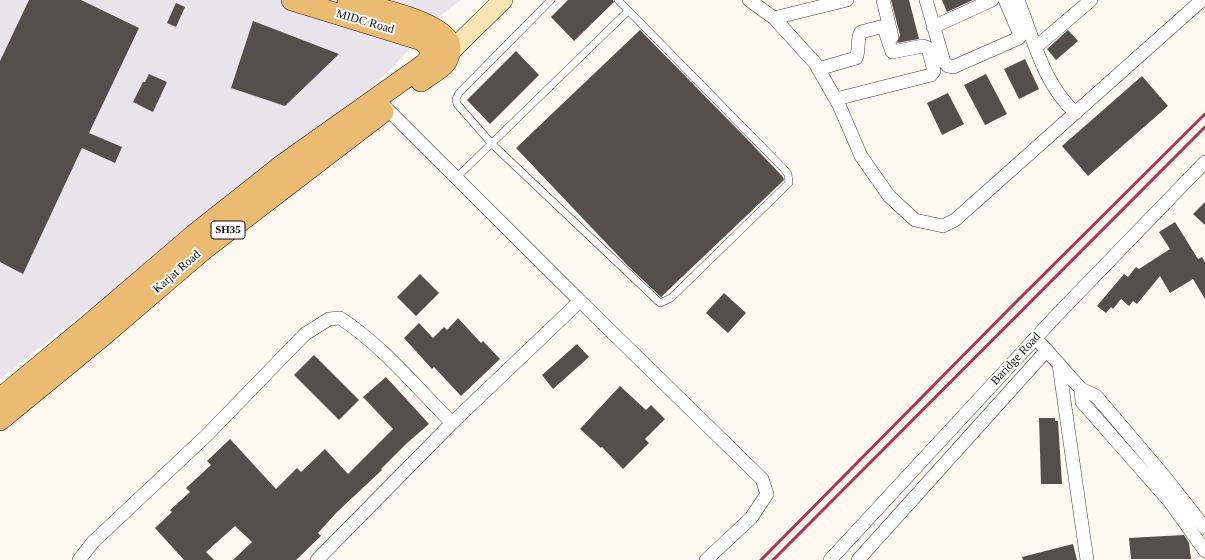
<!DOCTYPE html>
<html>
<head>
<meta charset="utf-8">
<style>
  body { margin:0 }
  canvas { display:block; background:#fef9f0 }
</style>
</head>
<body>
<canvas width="1205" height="560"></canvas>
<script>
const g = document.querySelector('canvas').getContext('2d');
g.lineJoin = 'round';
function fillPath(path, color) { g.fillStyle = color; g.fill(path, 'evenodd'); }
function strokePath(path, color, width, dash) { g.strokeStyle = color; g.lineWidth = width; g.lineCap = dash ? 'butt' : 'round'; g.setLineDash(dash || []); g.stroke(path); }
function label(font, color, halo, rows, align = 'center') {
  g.font = font + ' Georgia,serif'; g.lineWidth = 4; g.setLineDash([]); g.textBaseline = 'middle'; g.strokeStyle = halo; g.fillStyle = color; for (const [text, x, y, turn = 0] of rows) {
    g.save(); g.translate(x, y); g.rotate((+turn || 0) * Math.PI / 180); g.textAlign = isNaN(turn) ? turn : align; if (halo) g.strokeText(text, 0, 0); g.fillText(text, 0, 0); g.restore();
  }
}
fillPath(new Path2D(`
  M0 0H461L441 15 387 73 222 211 144 273 83 313 0 379Z`), '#e9e3ec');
fillPath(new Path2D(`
  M29 0H81L139 28 89 133 122 147 115 163 82 148 23 274 0 262V61Z
  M568 0H613L614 2 574 41 551 17Z
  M891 0H909L919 39 897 43 900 35Z
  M942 0H973L947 12Z
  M176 3 185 7 176 27 167 23Z
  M253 21 339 54 285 106 231 88Z
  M640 30 747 139 783 177 784 180 661 297 628 266 516 148Z
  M1068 30 1078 41 1056 60 1047 49Z
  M516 51 539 75 490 124 467 100Z
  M1025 59 1039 89 1019 99 1004 69Z
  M149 74 167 82 153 112 133 102 143 82H145Z
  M986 74 1007 114 985 125 964 85Z
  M1142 76 1168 106 1088 176 1062 146Z
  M948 93 964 124 942 135 927 103Z
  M1205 202V225L1193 214Z
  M1175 222 1198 259 1202 257 1205 262V299L1193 279 1170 293 1160 276 1137 304 1133 301 1129 306 1121 299 1113 309 1111 307 1106 313 1097 306 1124 274 1128 277 1136 267 1139 269 1170 249 1159 232Z
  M420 274 439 293 416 316 397 297Z
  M724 293 746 313 728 333 706 313Z
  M458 318 481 343 483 341 500 359 461 396 434 367 432 369 404 338 419 323 433 338 444 327 447 330Z
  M577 344 589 357 553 389 542 375Z
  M314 355 359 400 339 420 294 375Z
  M386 377 429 424 406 444 381 469 382 470 337 512 318 533 321 536 296 560H233L252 542 235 526 206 552 214 560H184L155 528 172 512 170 510 190 492 186 488 211 465 207 461 230 439 276 489 297 468 301 472 325 449 348 474 393 429 363 397Z
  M620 386 646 410 651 405 665 419 645 439 649 443 623 469 602 447 601 448 580 429Z
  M1039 418H1055V421H1058L1062 484H1041Z
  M1184 535 1189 543 1191 559H1131L1129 538Z
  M1073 544 1077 560H1023L1022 557Z`), '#554e4b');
const service = new Path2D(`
  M551 0 459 93 456 99 457 104 492 144 660 303 671 298 789 183 788 174 784 169 618 0
  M456 178 628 11`);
const minor = new Path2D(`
  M749 0 774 18 815 63 839 105 861 156 889 196 915 220 943 226 955 220 1202 0
  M883 0 892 37
  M926 0 944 62 948 66 953 67 1019 38 1020 35 1005 0
  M1018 0C1033 38 1044 86 1076 113
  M774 18 847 0
  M933 27 992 0
  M1036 47 1091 0
  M818 69 856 58C860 50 856 40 861 32L880 27 884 28 892 52 923 46 928 48 934 71 931 75 836 99
  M580 301 762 479 767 494 751 518 706 560
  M1041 344 1081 389 1096 396 1165 477 1205 528
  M1059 365 1087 560
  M1081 389 1082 402 1170 502 1205 551
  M79 560 93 542 207 435 305 334 329 319 340 318C383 346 416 387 452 423
  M317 560 452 423 580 301 380 102
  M830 560 1055 317 1205 162
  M858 560 1047 350`);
const secondary = new Path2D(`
  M439 58 449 53 503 0`);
const primary = new Path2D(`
  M348 0C373 8 432 19 447 39 451 44 450 54 447 60 443 68 429 75 421 81
  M0 399 89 325 193 236 284 164 425 64 430 58 431 49 422 40 292 0
  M0 420 100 338 204 249 383 112`);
strokePath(service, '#414141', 8);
strokePath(minor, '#414141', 14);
strokePath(secondary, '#303030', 20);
strokePath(primary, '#1f1f1f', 22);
strokePath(service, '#fff', 7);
strokePath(minor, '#fff', 13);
strokePath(secondary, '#f7e5b1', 19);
strokePath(primary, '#ebbb72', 21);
strokePath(new Path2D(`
  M761 560 1012 306 1205 114
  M773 560 1205 127`), '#b1334c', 3);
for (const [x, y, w] of [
  [228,230,34]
]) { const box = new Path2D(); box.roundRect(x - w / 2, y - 9, w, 18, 3); g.fillStyle = '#fff'; g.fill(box); strokePath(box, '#0e0e0e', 1); }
label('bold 11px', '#0e0e0e', null, [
  ["SH35",228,230]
]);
label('12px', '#0e0e0e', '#fff', [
  ["MIDC Road",365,22,16],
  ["Karjat Road",177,272,-41],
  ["Baridge Road",1016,359,-47]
]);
</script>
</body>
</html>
